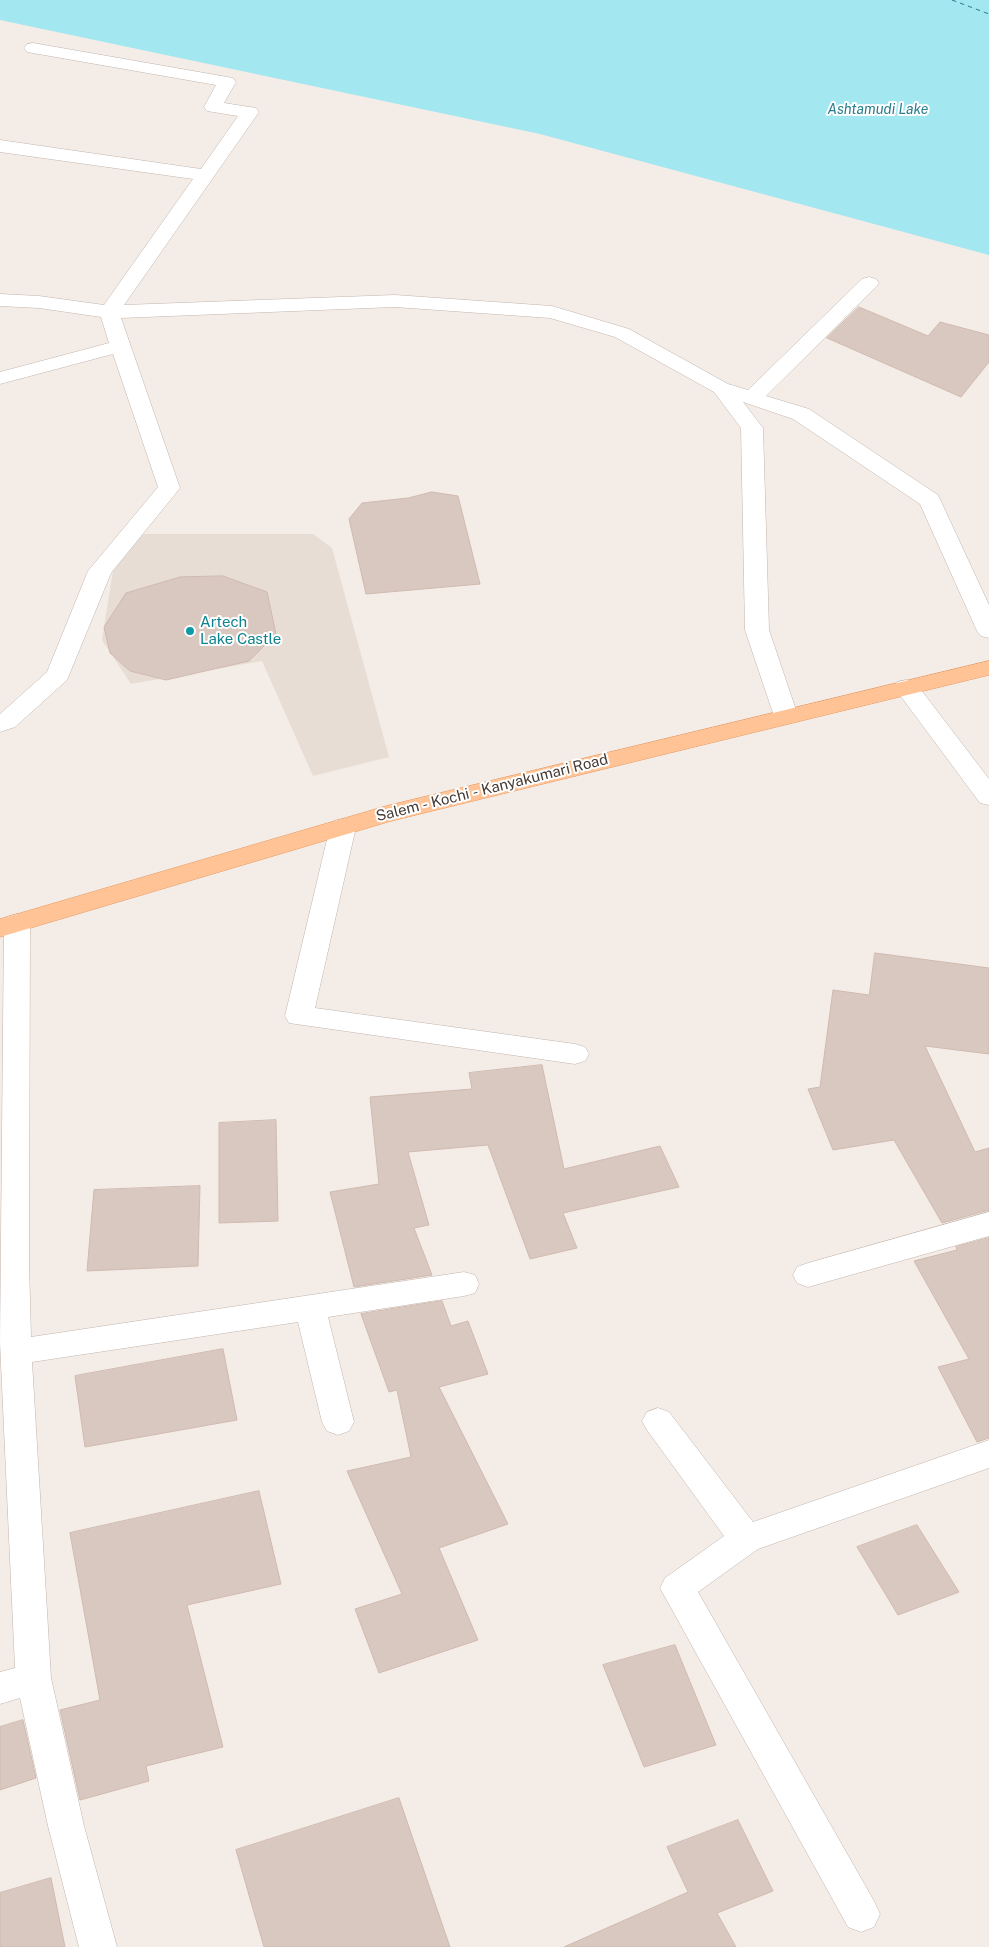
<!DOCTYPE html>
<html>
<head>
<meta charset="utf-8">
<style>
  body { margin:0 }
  canvas { display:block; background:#f4ece7 }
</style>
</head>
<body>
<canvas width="989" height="1947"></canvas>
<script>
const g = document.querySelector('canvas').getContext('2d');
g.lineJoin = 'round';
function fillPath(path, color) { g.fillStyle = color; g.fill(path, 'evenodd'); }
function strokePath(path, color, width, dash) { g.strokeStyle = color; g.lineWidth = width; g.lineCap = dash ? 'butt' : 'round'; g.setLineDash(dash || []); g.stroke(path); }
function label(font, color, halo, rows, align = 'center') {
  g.font = font + ' "Public Sans",sans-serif'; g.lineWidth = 4; g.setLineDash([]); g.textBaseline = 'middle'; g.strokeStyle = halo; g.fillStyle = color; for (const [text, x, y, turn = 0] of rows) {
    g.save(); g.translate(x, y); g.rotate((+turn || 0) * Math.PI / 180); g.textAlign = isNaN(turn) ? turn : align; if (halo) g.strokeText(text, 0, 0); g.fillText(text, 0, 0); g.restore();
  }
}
fillPath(new Path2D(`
  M145 534H313L332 548 389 757 313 776 262 661 131 684 102 640 117 545Z`), '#e8ddd5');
fillPath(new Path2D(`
  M0 0H989V255L540 134 0 20Z`), '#a3e7f1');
strokePath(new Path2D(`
  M952 0 989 14`), '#277d8c', 1, [4.5, 4]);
const building = new Path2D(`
  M859 307 928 336 940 322 989 335V362L961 397 827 338Z
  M432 492 458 496 480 584 366 594 349 519 362 503 408 498Z
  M223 576 267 592 276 634 249 661 166 680 130 671 110 653 104 627 126 593 180 577Z
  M875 953 989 968V1054L925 1046 975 1152 989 1148V1210L942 1223 894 1140 833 1150 808 1089 820 1087 833 990 869 995Z
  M542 1065 564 1169 660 1146 679 1187 563 1213 577 1248 530 1259 488 1145 408 1152 429 1225 414 1228 432 1275 354 1287 330 1192 379 1184 370 1097 472 1089 469 1073Z
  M276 1120 278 1221 219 1223V1123Z
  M200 1186 198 1266 87 1271 94 1190Z
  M989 1238V1438L977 1442 938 1367 969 1359 914 1261 957 1250 956 1247Z
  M442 1301 451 1326 468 1321 488 1374 439 1387 508 1524 439 1548 478 1640 379 1673 355 1609 402 1594 347 1471 411 1457 397 1390 389 1392 361 1314Z
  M223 1349 237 1420 85 1447 75 1376Z
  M259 1491 281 1584 187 1605 223 1747 146 1766 149 1781 80 1800 60 1710 100 1700 70 1533Z
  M917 1525 959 1592 898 1615 857 1547Z
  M675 1645 716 1745 644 1767 603 1665Z
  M23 1720 36 1778 0 1790V1727Z
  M399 1798 450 1947H264L236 1850Z
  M738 1820 773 1891 717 1913 736 1947H564L688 1892 667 1847Z
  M51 1878 65 1947H0V1893Z`);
fillPath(building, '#d9c8bf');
strokePath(building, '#d0bab0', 1);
const minor = new Path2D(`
  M33 43 233 78 236 82 224 103 256 108 259 112 124 305 395 295 552 306 629 329 728 384 748 390 862 279 869 277 876 279 879 283 876 287 766 396 809 409 938 495 989 605V638L981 636 977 631 920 504 793 419 743 402 763 428 769 630 798 716 795 721 786 724 777 721 774 716 745 630 741 428 714 392 615 337 550 318 395 307 121 318 180 488 111 573 67 680 15 727 0 732V714L47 672 88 571 158 487 113 354 0 384V372L109 343 101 317 39 308 0 306V294L39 296 104 305 193 179 0 152V140L201 169 238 116 207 111 204 107 216 85 27 52 24 48 27 44Z
  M906 680 915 682 989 779V805L980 803 894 687 897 682Z
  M343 819 352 821 356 827 315 1008 575 1044 585 1047 589 1054 585 1061 575 1064 289 1023 285 1016 330 827 334 821Z
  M17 914 27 917 30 923 29 1263 31 1337 464 1272 475 1275 479 1284 475 1293 464 1296 328 1317 354 1422 349 1431 338 1435 327 1431 322 1422 298 1322 32 1362 51 1678 84 1826 117 1947H79L48 1826 20 1698 0 1704V1672L15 1668 0 1342 4 923 7 917Z
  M989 1212V1236L808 1287 797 1283 793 1275 797 1267 808 1263Z
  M658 1408 669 1412 753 1522 989 1440V1468L758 1549 698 1592 874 1901 880 1914 874 1927 861 1932 848 1927 660 1588 665 1578 724 1536 647 1430 642 1421 647 1412Z`);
const primary = new Path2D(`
  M989 661V675L391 821 0 937V919L386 806Z`);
strokePath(minor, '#c2b5ad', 1);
strokePath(primary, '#e59a64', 1);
fillPath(minor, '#fff');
fillPath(primary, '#ffc395');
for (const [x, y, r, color] of [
  [190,631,5,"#0f9aa8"]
]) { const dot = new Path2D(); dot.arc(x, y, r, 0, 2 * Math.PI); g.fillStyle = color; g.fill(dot); strokePath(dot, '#fff', 2); }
label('italic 14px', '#277d8c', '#fff', [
  ["Ashtamudi Lake",878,110]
]);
label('15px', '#0d838f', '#fff', [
  ["Artech",200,622],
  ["Lake Castle",200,639]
], 'left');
label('15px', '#473c36', '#fff', [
  ["Salem - Kochi - Kanyakumari Road",492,788,-14]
]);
</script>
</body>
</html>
